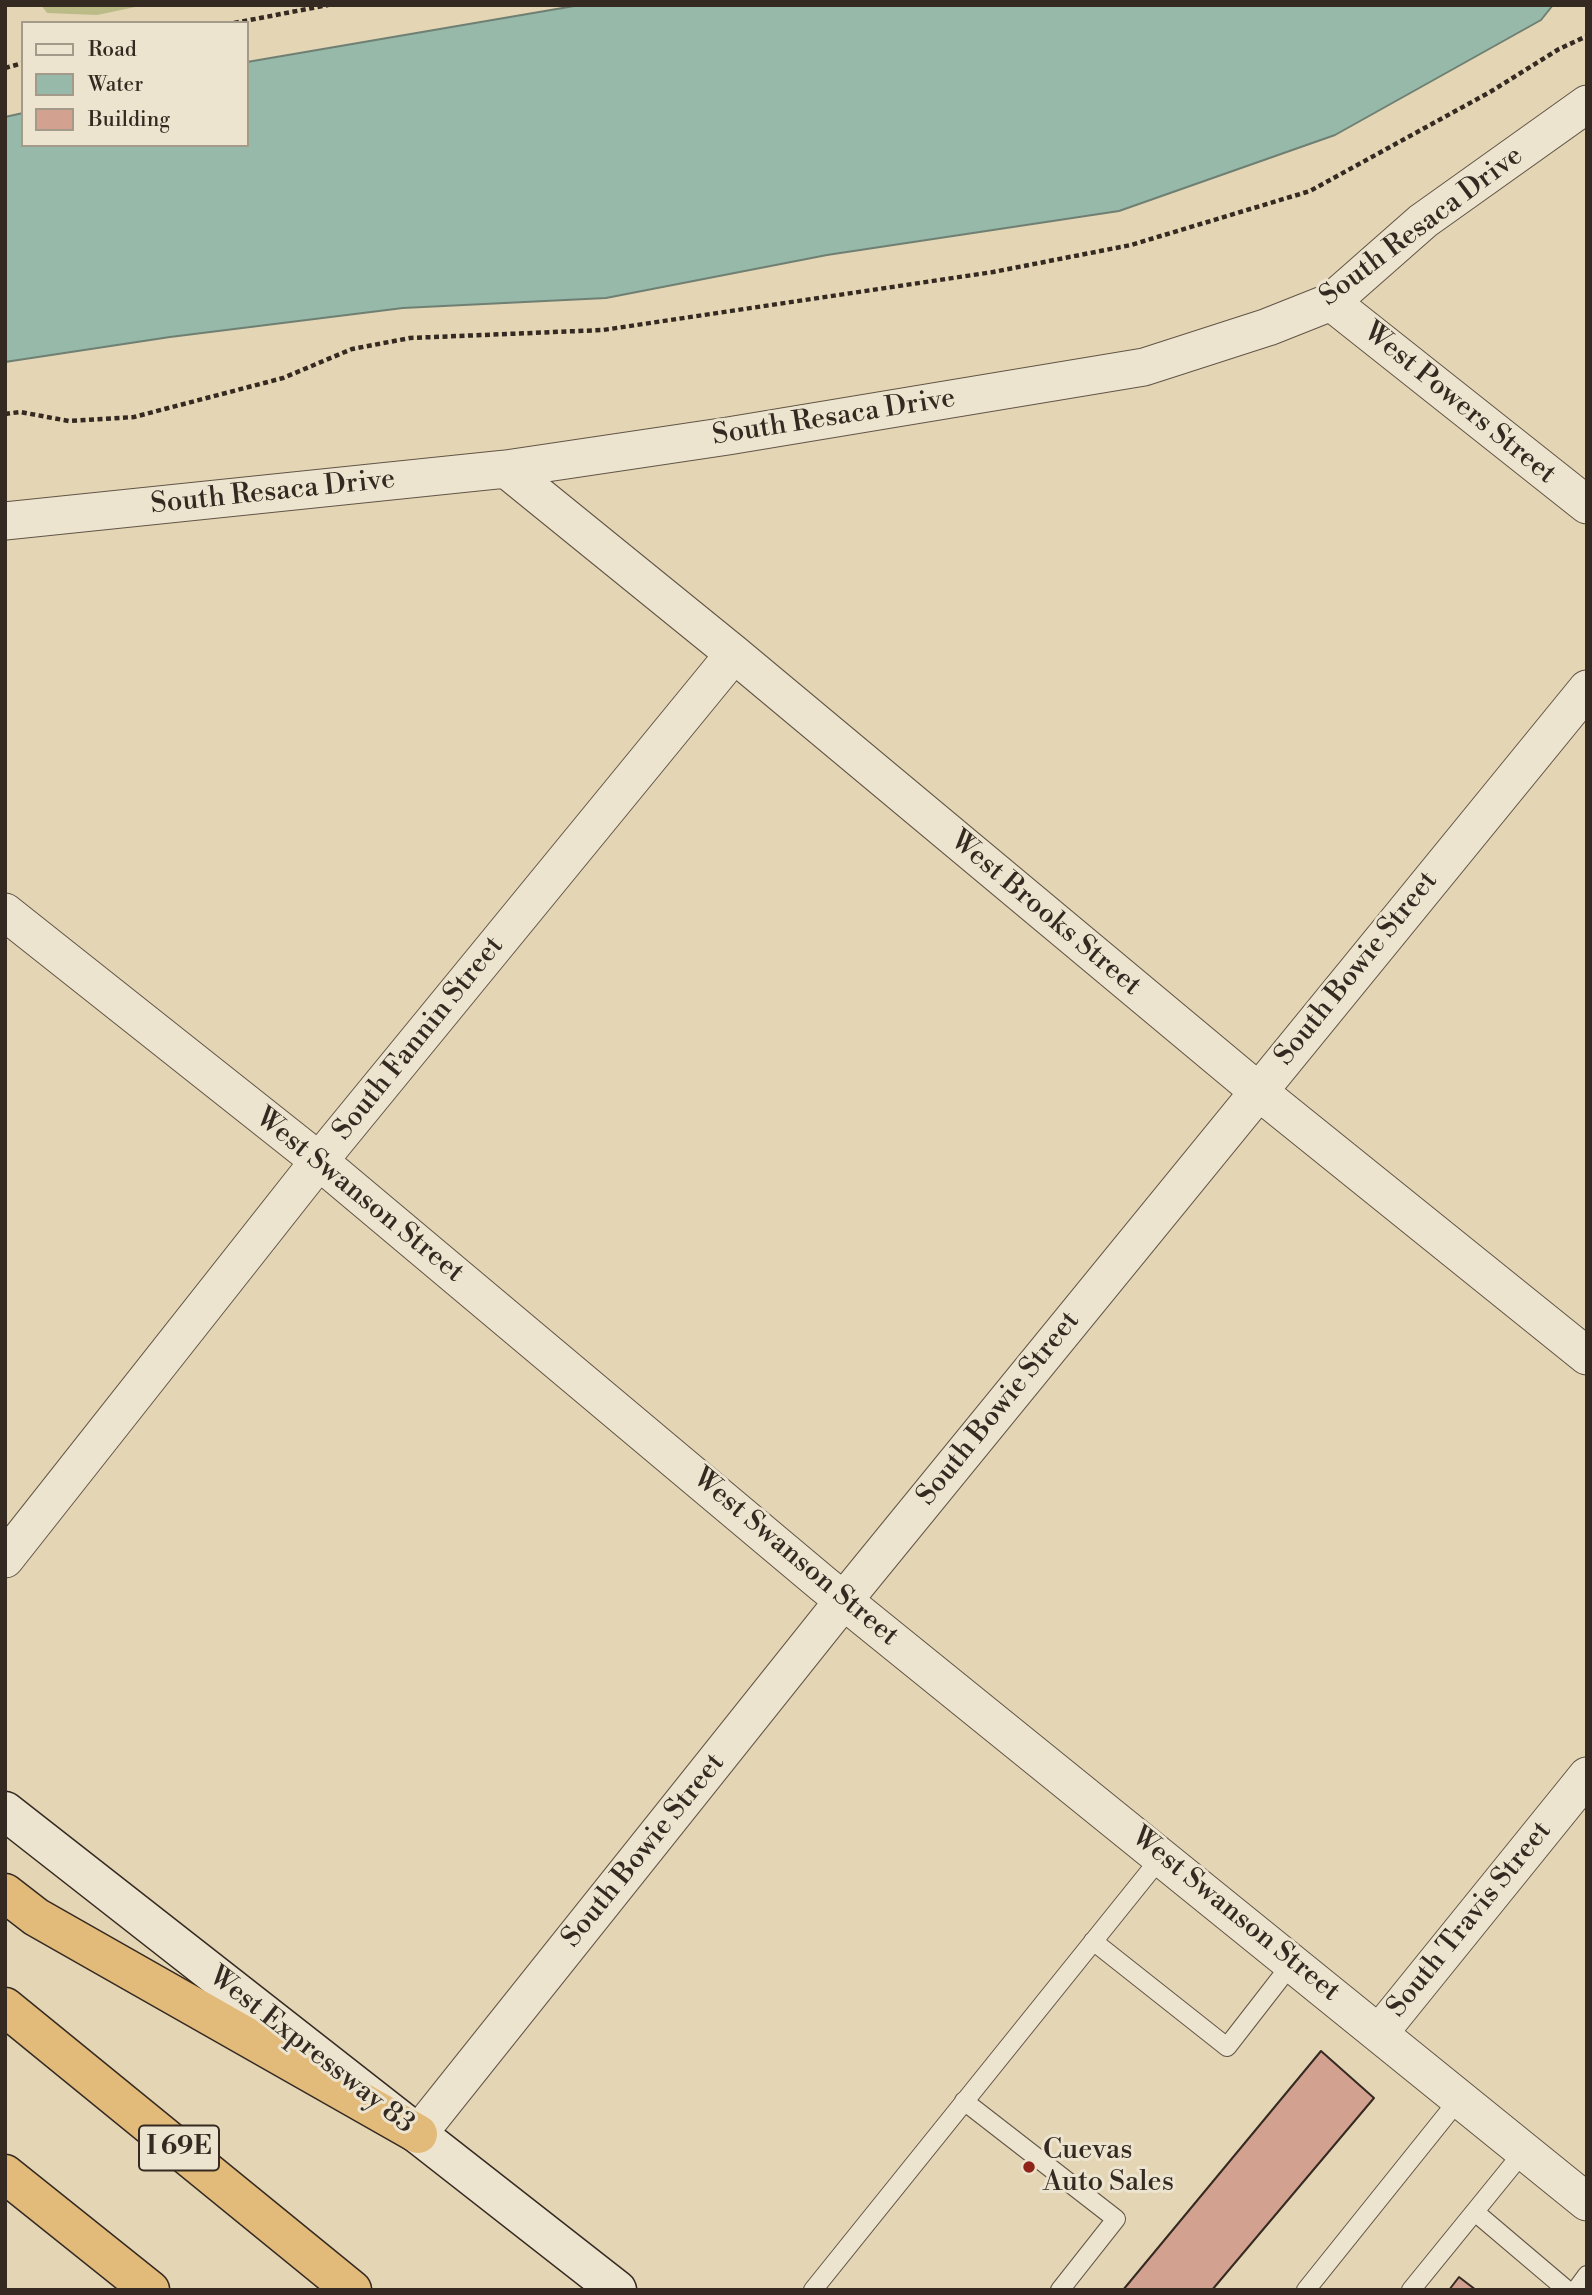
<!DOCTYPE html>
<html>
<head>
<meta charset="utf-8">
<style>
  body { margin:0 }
  #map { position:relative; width:1592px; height:2295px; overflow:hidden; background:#e4d5b5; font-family:"Libre Bodoni",serif }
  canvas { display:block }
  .frame { position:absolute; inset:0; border:7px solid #352a21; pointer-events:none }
  .legend { position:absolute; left:21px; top:21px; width:228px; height:126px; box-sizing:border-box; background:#ede4cf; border:2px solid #a39a89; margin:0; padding:9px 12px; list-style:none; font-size:21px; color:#352a21 }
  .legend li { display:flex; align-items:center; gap:14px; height:35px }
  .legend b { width:35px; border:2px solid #a39a89 }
</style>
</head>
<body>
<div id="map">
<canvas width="1592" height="2295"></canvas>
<div class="frame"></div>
<ul class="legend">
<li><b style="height:9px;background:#ede4cf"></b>Road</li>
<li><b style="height:19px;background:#96b9aa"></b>Water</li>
<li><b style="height:19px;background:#d3a18f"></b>Building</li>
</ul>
</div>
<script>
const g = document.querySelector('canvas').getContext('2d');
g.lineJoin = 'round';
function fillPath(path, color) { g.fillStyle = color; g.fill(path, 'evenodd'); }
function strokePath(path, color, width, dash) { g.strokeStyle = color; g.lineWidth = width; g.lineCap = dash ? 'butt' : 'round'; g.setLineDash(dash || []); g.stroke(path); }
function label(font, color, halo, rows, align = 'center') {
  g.font = font + ' "Libre Bodoni",serif'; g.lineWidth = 6; g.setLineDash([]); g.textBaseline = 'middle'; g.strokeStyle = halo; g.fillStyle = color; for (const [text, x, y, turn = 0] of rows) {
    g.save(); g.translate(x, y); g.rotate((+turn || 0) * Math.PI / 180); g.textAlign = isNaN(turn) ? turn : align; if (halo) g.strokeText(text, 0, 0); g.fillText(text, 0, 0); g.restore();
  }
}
fillPath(new Path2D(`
  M41 5H145L97 15 47 13Z`), '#bb8');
const water = new Path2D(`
  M580 5H1553L1541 20 1335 135 1119 211 827 255 606 298 403 308 170 337 5 362V117L23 113V145H247V62Z`);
fillPath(water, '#96b9aa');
strokePath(water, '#6f8073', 2);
const building = new Path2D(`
  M1321 2051 1374 2098 1212 2290H1123Z
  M1459 2277 1476 2290H1449Z`);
fillPath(building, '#d3a18f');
strokePath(building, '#352a21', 2);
const lane = new Path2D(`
  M1093 1941 1227 2047 1293 1962
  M964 2101 1116 2219 1060 2290
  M1475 2212 1567 2290
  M813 2290 1162 1856
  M1306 2290 1460 2098
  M1411 2290 1524 2151
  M1576 2290 1587 2275`);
const street = new Path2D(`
  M1331 302 1587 505
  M506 469 734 654 1258 1091 1587 1356
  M5 521 506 469 728 436 1144 367 1268 327 1331 302 1423 221 1587 104
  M5 912 319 1161 823 1584 1587 2202
  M5 1559 319 1161 734 654
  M1380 2032 1587 1776
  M418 2134 844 1600 1587 689`);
const secondary = new Path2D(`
  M5 1811 617 2290`);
const highway = new Path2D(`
  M5 1893 36 1917 418 2134
  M5 2007 352 2290
  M5 2174 150 2290`);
strokePath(lane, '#615546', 20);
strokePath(street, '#615546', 39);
strokePath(secondary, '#352a21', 41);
strokePath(highway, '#352a21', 41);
strokePath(new Path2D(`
  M234 23 328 5
  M5 68 23 63
  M5 414 20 412 69 421 134 417 283 378 352 349 410 338 603 330 993 272 1131 245 1310 191 1490 92 1559 49 1587 36`), '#352a21', 4.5, [5, 3.5]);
strokePath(lane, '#ede4cf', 18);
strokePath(street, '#ede4cf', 37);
strokePath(secondary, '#ede4cf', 38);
strokePath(highway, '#e2ba7a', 38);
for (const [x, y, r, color] of [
  [1029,2167,7,"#8f2418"]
]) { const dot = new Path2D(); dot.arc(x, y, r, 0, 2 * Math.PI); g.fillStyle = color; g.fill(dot); strokePath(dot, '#ede4cf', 2.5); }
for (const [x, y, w] of [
  [179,2148,80]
]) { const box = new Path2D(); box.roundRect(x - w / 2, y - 22.5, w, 45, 5); g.fillStyle = '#ede4cf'; g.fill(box); strokePath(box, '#352a21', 2); }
label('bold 26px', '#352a21', null, [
  ["I 69E",179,2148]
]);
label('28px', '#352a21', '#ede4cf', [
  ["South Resaca Drive",1422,227,-37],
  ["West Powers Street",1459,404,39],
  ["South Resaca Drive",834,418,-9],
  ["South Resaca Drive",273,493,-6],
  ["West Brooks Street",1045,914,40],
  ["South Bowie Street",1357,969,-51],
  ["South Fannin Street",419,1039,-51],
  ["West Swanson Street",359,1196,39],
  ["South Bowie Street",999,1409,-51],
  ["West Swanson Street",795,1558,40],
  ["South Bowie Street",644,1851,-51],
  ["West Swanson Street",1235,1915,39],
  ["South Travis Street",1470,1920,-51],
  ["West Expressway 83",311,2051,38]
]);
label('28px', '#352a21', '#ede4cf', [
  ["Cuevas",1043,2151],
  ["Auto Sales",1043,2183]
], 'left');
</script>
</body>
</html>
